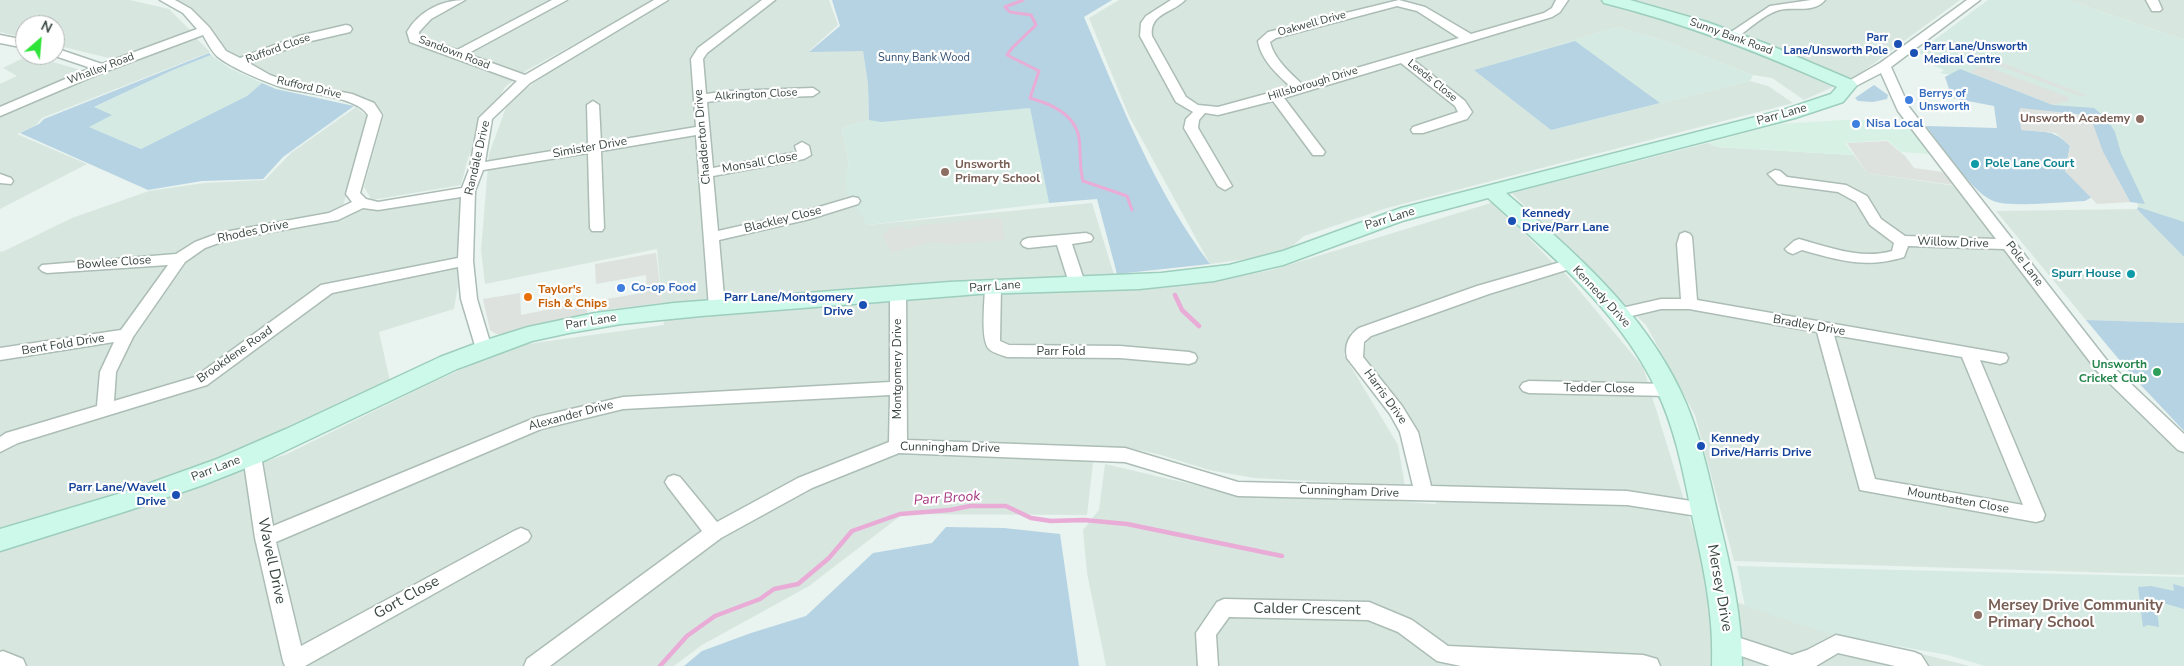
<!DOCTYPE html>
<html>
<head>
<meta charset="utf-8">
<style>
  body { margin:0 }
  #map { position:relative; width:2184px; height:666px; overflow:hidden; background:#e9f3ef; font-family:"Nunito Sans",sans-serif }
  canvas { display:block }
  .north { position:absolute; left:15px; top:15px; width:50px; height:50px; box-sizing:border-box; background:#fff; border:1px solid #afb5b2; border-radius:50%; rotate:27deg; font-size:14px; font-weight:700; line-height:20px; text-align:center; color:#38463f }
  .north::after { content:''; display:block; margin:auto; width:18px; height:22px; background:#2ee439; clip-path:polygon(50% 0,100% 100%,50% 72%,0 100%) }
</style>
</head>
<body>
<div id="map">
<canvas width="2184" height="666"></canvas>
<div class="north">N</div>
</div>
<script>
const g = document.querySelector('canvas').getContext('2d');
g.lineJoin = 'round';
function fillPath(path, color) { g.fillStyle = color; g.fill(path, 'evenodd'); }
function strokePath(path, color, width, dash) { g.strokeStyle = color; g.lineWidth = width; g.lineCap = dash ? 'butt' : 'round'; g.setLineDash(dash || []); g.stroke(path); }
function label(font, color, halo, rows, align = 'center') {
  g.font = font + ' "Nunito Sans",sans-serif'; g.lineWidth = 4.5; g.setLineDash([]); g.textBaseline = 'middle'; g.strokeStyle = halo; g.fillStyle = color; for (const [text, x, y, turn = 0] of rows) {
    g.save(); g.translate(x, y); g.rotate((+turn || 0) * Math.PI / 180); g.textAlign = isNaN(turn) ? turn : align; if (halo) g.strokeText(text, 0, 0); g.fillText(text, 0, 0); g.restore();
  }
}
fillPath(new Path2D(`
  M0 0H130L169 9 192 32 113 59 55 45V25H25V38L0 32Z
  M175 0H656L527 70 505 87 468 158 461 185 372 200 364 187 384 114 369 99 271 74 231 54Z
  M670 0H829L838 25 809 51H863L868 84 869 120 842 128 849 165 845 179 867 225 1092 203 1118 288 1214 281 1272 270 1494 202 1553 263 1350 332 1344 355 1398 445 1405 486 1254 478 1209 470 1161 455 1134 449 1095 446 1087 515 903 514 809 586 702 645 674 666H0V552L287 454 427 385 513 346 664 325 657 249 485 284 481 250 489 154 508 102 576 52Z
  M1119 0H1960L1855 77 1804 100 1772 78 1753 75 1664 41 1617 27 1475 70 1551 130 1750 81 1768 86 1793 103 1387 208 1304 236 1283 254 1210 264 1129 116 1089 18Z
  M2067 0H2184V40L2126 20Z
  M194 36 210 52 42 118 36 125 17 134 87 164 0 209V116L121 63Z
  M29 55 84 71 0 109V84L17 76 3 68Z
  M356 107 370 119 342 209 363 210 460 195V231L456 258 458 285 454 309 379 332 390 381 242 450 0 533V251L2 252 72 218 149 191 204 183 265 180 291 153Z
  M1708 143 1716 147 1854 155 1867 173 1956 186 2184 451V575L1734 561 1695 415 1646 325 1582 264 1512 193Z
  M2137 209 2184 257V323L2086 320 1996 211Z
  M1563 271 1643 367 1713 594 1797 623 1970 666H1106L1087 573 1083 530 1099 510 1105 464 1212 489 1436 504 1420 434 1361 357 1369 336Z`), '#d8e6e0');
fillPath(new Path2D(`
  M1843 120 1905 121 1930 154 1901 152 1887 140 1845 143 1854 155 1716 147 1708 143 1779 124Z`), '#d7f2e4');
fillPath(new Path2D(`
  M1988 0H2067L2184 40V257L2137 209 2139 208 2131 189 2015 103 1957 76 1940 73 1944 70 1931 64 1936 60 1917 53Z
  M1617 27 1664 41 1753 75 1750 81 1746 82 1551 130 1474 70Z
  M211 55 229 68 262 83 247 96 141 149 70 119 173 70Z
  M1030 108 1049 203 867 225 847 192 845 179 849 164 842 128 869 120Z
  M1737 566 2184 577V666H1985L1948 655 1830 634 1745 606Z`), '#d4eae2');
fillPath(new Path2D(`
  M832 0H1112L1084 17C1120 101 1154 190 1210 264L1117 274 1097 199 1049 203 1030 108 881 122 869 120 868 84 863 51 809 52 840 26Z
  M1575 41 1660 103 1551 130 1474 70Z
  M209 53 211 55 173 70 94 107 112 115 89 127 141 149 247 96 262 83 276 89 354 106 283 157 263 179 202 181 148 190 20 133 39 124 44 119Z
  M1960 69 2053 105 2094 108 2107 119 2115 132 2121 153 2145 204 2130 202 2103 152 2091 119 2021 130C2043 132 2054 129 2070 146L2065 171 2092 197 2085 201C2064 202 2015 207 1996 202 1974 196 1941 145 1926 126L1997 128 1994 106 1952 98 1945 77Z
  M1874 85 1888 95 1887 99 1873 102 1858 101 1855 98Z
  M2138 207 2184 222V257L2137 209Z
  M2086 320 2184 323V431L2137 381Z
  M946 527 1004 528 1060 534 1079 666H684L702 651 751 633 806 616 873 553 932 543Z
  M2173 584 2184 587V609L2156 601 2159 627 2148 625 2143 627 2138 587 2151 586 2174 591Z`), '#b6d3e3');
fillPath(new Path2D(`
  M1958 46 2086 95 2083 97 1955 49Z
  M1982 65 2071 98 2067 101 2053 105 1970 72Z
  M2020 108 2087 115 2091 119 2103 152 2130 202 2097 204 2065 171 2070 146 2056 133 2021 130 2019 113Z
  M1887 141 1905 156 1914 168 1943 172 1954 185 1867 173 1847 143Z
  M999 218 1002 220 1005 240 955 244 930 242 892 253 882 236 889 228 903 226 905 230 923 225Z
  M656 253 662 303 595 311 596 301 647 292 646 275 596 284 595 264Z
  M520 293 521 315 556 308V303L587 297V314L506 334H496L490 330 483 299Z`), '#dde2df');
strokePath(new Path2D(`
  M1023 0 1005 7 1010 12 1031 15 1036 25 1013 47 1007 55 1039 71 1030 98C1051 104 1075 114 1079 138 1081 152 1079 167 1083 181L1127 196 1132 210`), '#e9acd6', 3);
strokePath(new Path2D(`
  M1175 295 1182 310 1199 326
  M660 666 687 636 715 616 760 599 774 589 798 584 829 558 852 531 900 514 950 510 970 506H1006L1031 518 1051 521 1084 520 1127 524 1282 556`), '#e9acd6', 4.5);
const street = new Path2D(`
  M160 0H175L191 9 209 27 226 51 240 58 299 36 346 25 350 26 352 29 350 32 307 42 249 63 270 75 290 82 352 94 374 103 382 115 360 193 366 199 378 202 462 188 470 167 479 118 517 81 410 42 407 32C419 11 442 0 465 0L431 19 419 32 420 37 457 50 552 0H567L467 54 525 75 654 0H668L530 83 492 119 485 162 588 145 587 105 593 101 599 105 601 143 696 127 691 59 698 48 762 0H775L707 53 703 59 706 94 729 91 813 88 819 92 813 96 729 99 707 102 713 168 797 152 795 146 802 142 809 146 811 155 804 159 713 176 718 231 802 212 853 197 858 198 860 201 858 204 810 219 719 240 725 308 723 312 717 313 711 312 709 308 696 135 601 151 604 228 602 231H592L590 228 588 153 483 170 475 191 473 261 477 299 492 349 490 353 484 355 478 353 476 349 461 299 458 267 332 293 207 385 18 443 0 452V437L6 433 97 406 100 372 114 342 0 360V348L121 330 168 265 47 273 42 271 39 268 42 265 176 254 195 242 219 233 329 213 352 202 346 194 368 115C355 95 304 94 281 87 265 82 232 68 218 57 212 52 207 42 203 35L96 75 0 116V107L91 68 52 55H55V48L102 64 197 29 183 13ZM461 197 458 258 321 285 195 377 114 401 116 372 133 337 185 262 205 248 227 240 338 220 363 208 378 210Z
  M1171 0H1185C1173 13 1149 13 1152 36L1186 97 1198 105 1218 107 1291 87C1278 75 1261 60 1258 41L1268 32 1399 0 1425 7 1471 34 1544 13 1552 8 1556 0H1568L1560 12 1552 17 1412 59 1465 101 1472 112 1467 119 1423 133H1413L1411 130 1413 127 1458 112 1455 106 1401 63 1284 98 1325 152 1323 155H1313L1273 101 1218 115 1205 113 1199 120 1198 128 1232 186 1225 190 1218 186 1184 128 1186 119 1193 112 1176 102 1140 36 1141 23 1146 16ZM1397 6 1417 11 1459 38 1302 84C1290 73 1274 59 1270 42L1276 38Z
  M1811 0H1825C1813 14 1795 6 1779 10 1763 15 1749 29 1735 39H1727L1725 36 1770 6Z
  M1967 0H1980L1891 67 1909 107 2109 363 2184 434V452L2178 450 2097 371 2004 249 1908 246 1904 257C1866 269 1838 260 1802 250L1793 254 1788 252 1785 249 1794 241 1799 239C1829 247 1861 260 1892 251L1894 243 1870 225 1856 202 1838 192 1778 184 1768 174 1775 170 1780 171 1787 177 1846 185 1867 196 1881 219 1905 236 1996 239 1898 111 1881 73 1852 88H1844L1842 85 1880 63Z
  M2146 0H2158L2162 9 2160 11H2152Z
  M0 35 25 40V48L0 43Z
  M0 174 11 178 13 181 11 184 0 183Z
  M1685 232 1690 234 1692 237 1697 300 2006 354 2008 358 2006 362 2000 364 1980 360 2045 515 2043 520 2036 522 1860 490 1817 332 1689 309H1661L1619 319 1613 318 1611 314 1613 310 1661 299H1681L1677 244 1680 234ZM1834 335 1962 357 2023 505 1875 479Z
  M1086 233 1091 235 1093 238 1091 241 1072 244 1085 283 1082 287H1072L1069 283 1057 245 1028 248 1023 246 1021 243 1023 240 1028 238Z
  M1571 259 1576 261 1579 264 1576 267 1489 294 1371 336 1364 342 1363 357 1402 406 1418 432 1431 486 1627 491 1704 503 1711 505 1713 510 1711 515 1704 517 1627 505 1238 496 1125 462 899 453 812 488 721 538 550 666H524L527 659 702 531 668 487 665 482 668 477 674 475 680 477 717 522 798 478 889 442 890 395 623 409 541 429 276 542 301 646 514 531 521 528 528 531 531 536 528 541 305 666H285L283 661 255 538 243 456 246 451 252 449 258 451 261 456 273 526 537 417 623 397 890 382V293L892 289H904L906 293 907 440 1125 448 1238 482 1413 486 1400 432 1390 414 1347 358C1344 345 1349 335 1359 328L1477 286Z
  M993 281 999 282 1001 286 1000 341 1009 345 1120 346 1189 352 1195 354 1197 358 1195 362 1189 364 1120 358 1007 357C1002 355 993 353 989 349 980 340 985 300 985 286L987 282Z
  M1529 381 1668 384 1674 386 1677 390 1674 394 1668 396 1529 393 1523 391 1520 387 1523 383Z
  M1224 599 1369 602 1412 620 1448 646 1643 655 1657 659 1660 666H1461L1437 661 1398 632 1368 620 1229 617 1216 635 1218 666H1198L1196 633 1217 602Z
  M1728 634 1792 655 1807 650 1836 635 1914 652 1921 655 1928 666H1895L1838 653 1816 666H1770L1721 649 1718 643 1721 637Z
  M3 651 23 659 26 666H0V652Z`);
const secondary = new Path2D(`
  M1602 0H1630L1707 22 1767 44 1854 81 1857 85 1843 102 1795 118 1506 193C1572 250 1642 310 1680 390 1700 431 1709 477 1719 520 1731 569 1742 616 1742 666H1712C1714 616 1704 569 1693 520 1684 476 1676 430 1656 389 1620 312 1550 254 1488 198L1402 221 1283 265 1214 281 1139 289 979 294 701 316 621 324 569 333 532 341 457 369 266 460 203 485 130 510 0 551V529L128 491 217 459 286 429 440 357 480 342 528 327 595 313 674 303 950 282 1161 273 1229 265 1283 251 1401 208 1783 110 1831 94 1837 87C1761 53 1685 23 1604 3Z`);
strokePath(street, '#acbdb6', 3);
strokePath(secondary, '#9dcebd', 3);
fillPath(street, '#fff');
fillPath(secondary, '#cdf9ea');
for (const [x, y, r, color] of [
  [1898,44,5,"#1a4fb4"],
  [1914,53,5,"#1a4fb4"],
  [1909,100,5,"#3f7fe0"],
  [2140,119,5,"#8d6e63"],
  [1856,124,5,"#3f7fe0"],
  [1975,164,5,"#0f9aa8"],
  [945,172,5,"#8d6e63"],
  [1512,221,5,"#1a4fb4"],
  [2131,274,5,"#0f9aa8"],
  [621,288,5,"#3f7fe0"],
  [528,297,5,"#e8710a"],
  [863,305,5,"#1a4fb4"],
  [2157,372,5,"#2e9e5b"],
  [1701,446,5,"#1a4fb4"],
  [176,495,5,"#1a4fb4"],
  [1978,615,5,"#8d6e63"]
]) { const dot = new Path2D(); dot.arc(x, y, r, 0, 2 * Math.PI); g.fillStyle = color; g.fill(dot); strokePath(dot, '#fff', 2); }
label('11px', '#38463f', '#fff', [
  ["Oakwell Drive",1312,24,-15],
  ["Sunny Bank Road",1731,37,20],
  ["Rufford Close",278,49,-20],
  ["Sandown Road",454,53,21],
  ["Whalley Road",101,69,-21],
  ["Leeds Close",1432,81,39],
  ["Hillsborough Drive",1313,84,-17],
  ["Rufford Drive",309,88,13],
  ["Alkrington Close",756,95,-3]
]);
label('bold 11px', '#164399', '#fff', [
  ["Parr",1888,38],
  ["Lane/Unsworth Pole",1888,51],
  ["Parr Lane/Unsworth",1924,47,"left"],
  ["Medical Centre",1924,60,"left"]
], 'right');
label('11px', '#314f72', '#fff', [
  ["Sunny Bank Wood",924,58]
]);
label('bold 11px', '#366cbe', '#fff', [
  ["Berrys of",1919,94],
  ["Unsworth",1919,107]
], 'left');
label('12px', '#38463f', '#fff', [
  ["Parr Lane",1782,115,-16],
  ["Chadderton Drive",703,137,-95],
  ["Simister Drive",590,148,-10],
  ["Randale Drive",478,158,-77],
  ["Monsall Close",760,163,-10],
  ["Parr Lane",1390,219,-17],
  ["Blackley Close",783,220,-14],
  ["Rhodes Drive",253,232,-12],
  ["Willow Drive",1953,243,2],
  ["Bowlee Close",114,263,-4],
  ["Pole Lane",2024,264,52],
  ["Parr Lane",995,287,-4],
  ["Kennedy Drive",1601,297,47],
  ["Parr Lane",591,322,-9],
  ["Bradley Drive",1809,326,10],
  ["Bent Fold Drive",63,345,-9],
  ["Parr Fold",1061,352],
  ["Brookdene Road",235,355,-35],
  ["Montgomery Drive",898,369,-90],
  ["Tedder Close",1599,389,1],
  ["Harris Drive",1385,397,54],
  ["Alexander Drive",571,416,-15],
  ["Cunningham Drive",950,448,1],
  ["Parr Lane",216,469,-21],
  ["Cunningham Drive",1349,492,2],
  ["Mountbatten Close",1958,501,10]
]);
label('bold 12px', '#785e54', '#fff', [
  ["Unsworth Academy",2130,119],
  ["Unsworth",955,165,"left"],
  ["Primary School",955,179,"left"]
], 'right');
label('bold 12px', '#366cbe', '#fff', [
  ["Nisa Local",1866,124],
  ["Co-op Food",631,288]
], 'left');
label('bold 12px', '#0d838f', '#fff', [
  ["Pole Lane Court",1985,164],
  ["Spurr House",2121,274,"right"]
], 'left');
label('bold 12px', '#164399', '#fff', [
  ["Kennedy",1522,214],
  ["Drive/Parr Lane",1522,228],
  ["Parr Lane/Montgomery",853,298,"right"],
  ["Drive",853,312,"right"],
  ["Kennedy",1711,439],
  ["Drive/Harris Drive",1711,453],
  ["Parr Lane/Wavell",166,488,"right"],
  ["Drive",166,502,"right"]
], 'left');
label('bold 12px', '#c56008', '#fff', [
  ["Taylor's",538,290],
  ["Fish & Chips",538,304]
], 'left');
label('bold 12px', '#27864d', '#fff', [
  ["Unsworth",2147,365],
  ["Cricket Club",2147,379]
], 'right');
label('italic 14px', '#a73c84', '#fff', [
  ["Parr Brook",947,499,-4]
]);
label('15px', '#38463f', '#fff', [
  ["Wavell Drive",271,561,78],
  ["Mersey Drive",1719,588,80],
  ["Gort Close",407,598,-29],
  ["Calder Crescent",1307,610,1]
]);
label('bold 15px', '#785e54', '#fff', [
  ["Mersey Drive Community",1988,606],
  ["Primary School",1988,623]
], 'left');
</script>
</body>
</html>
